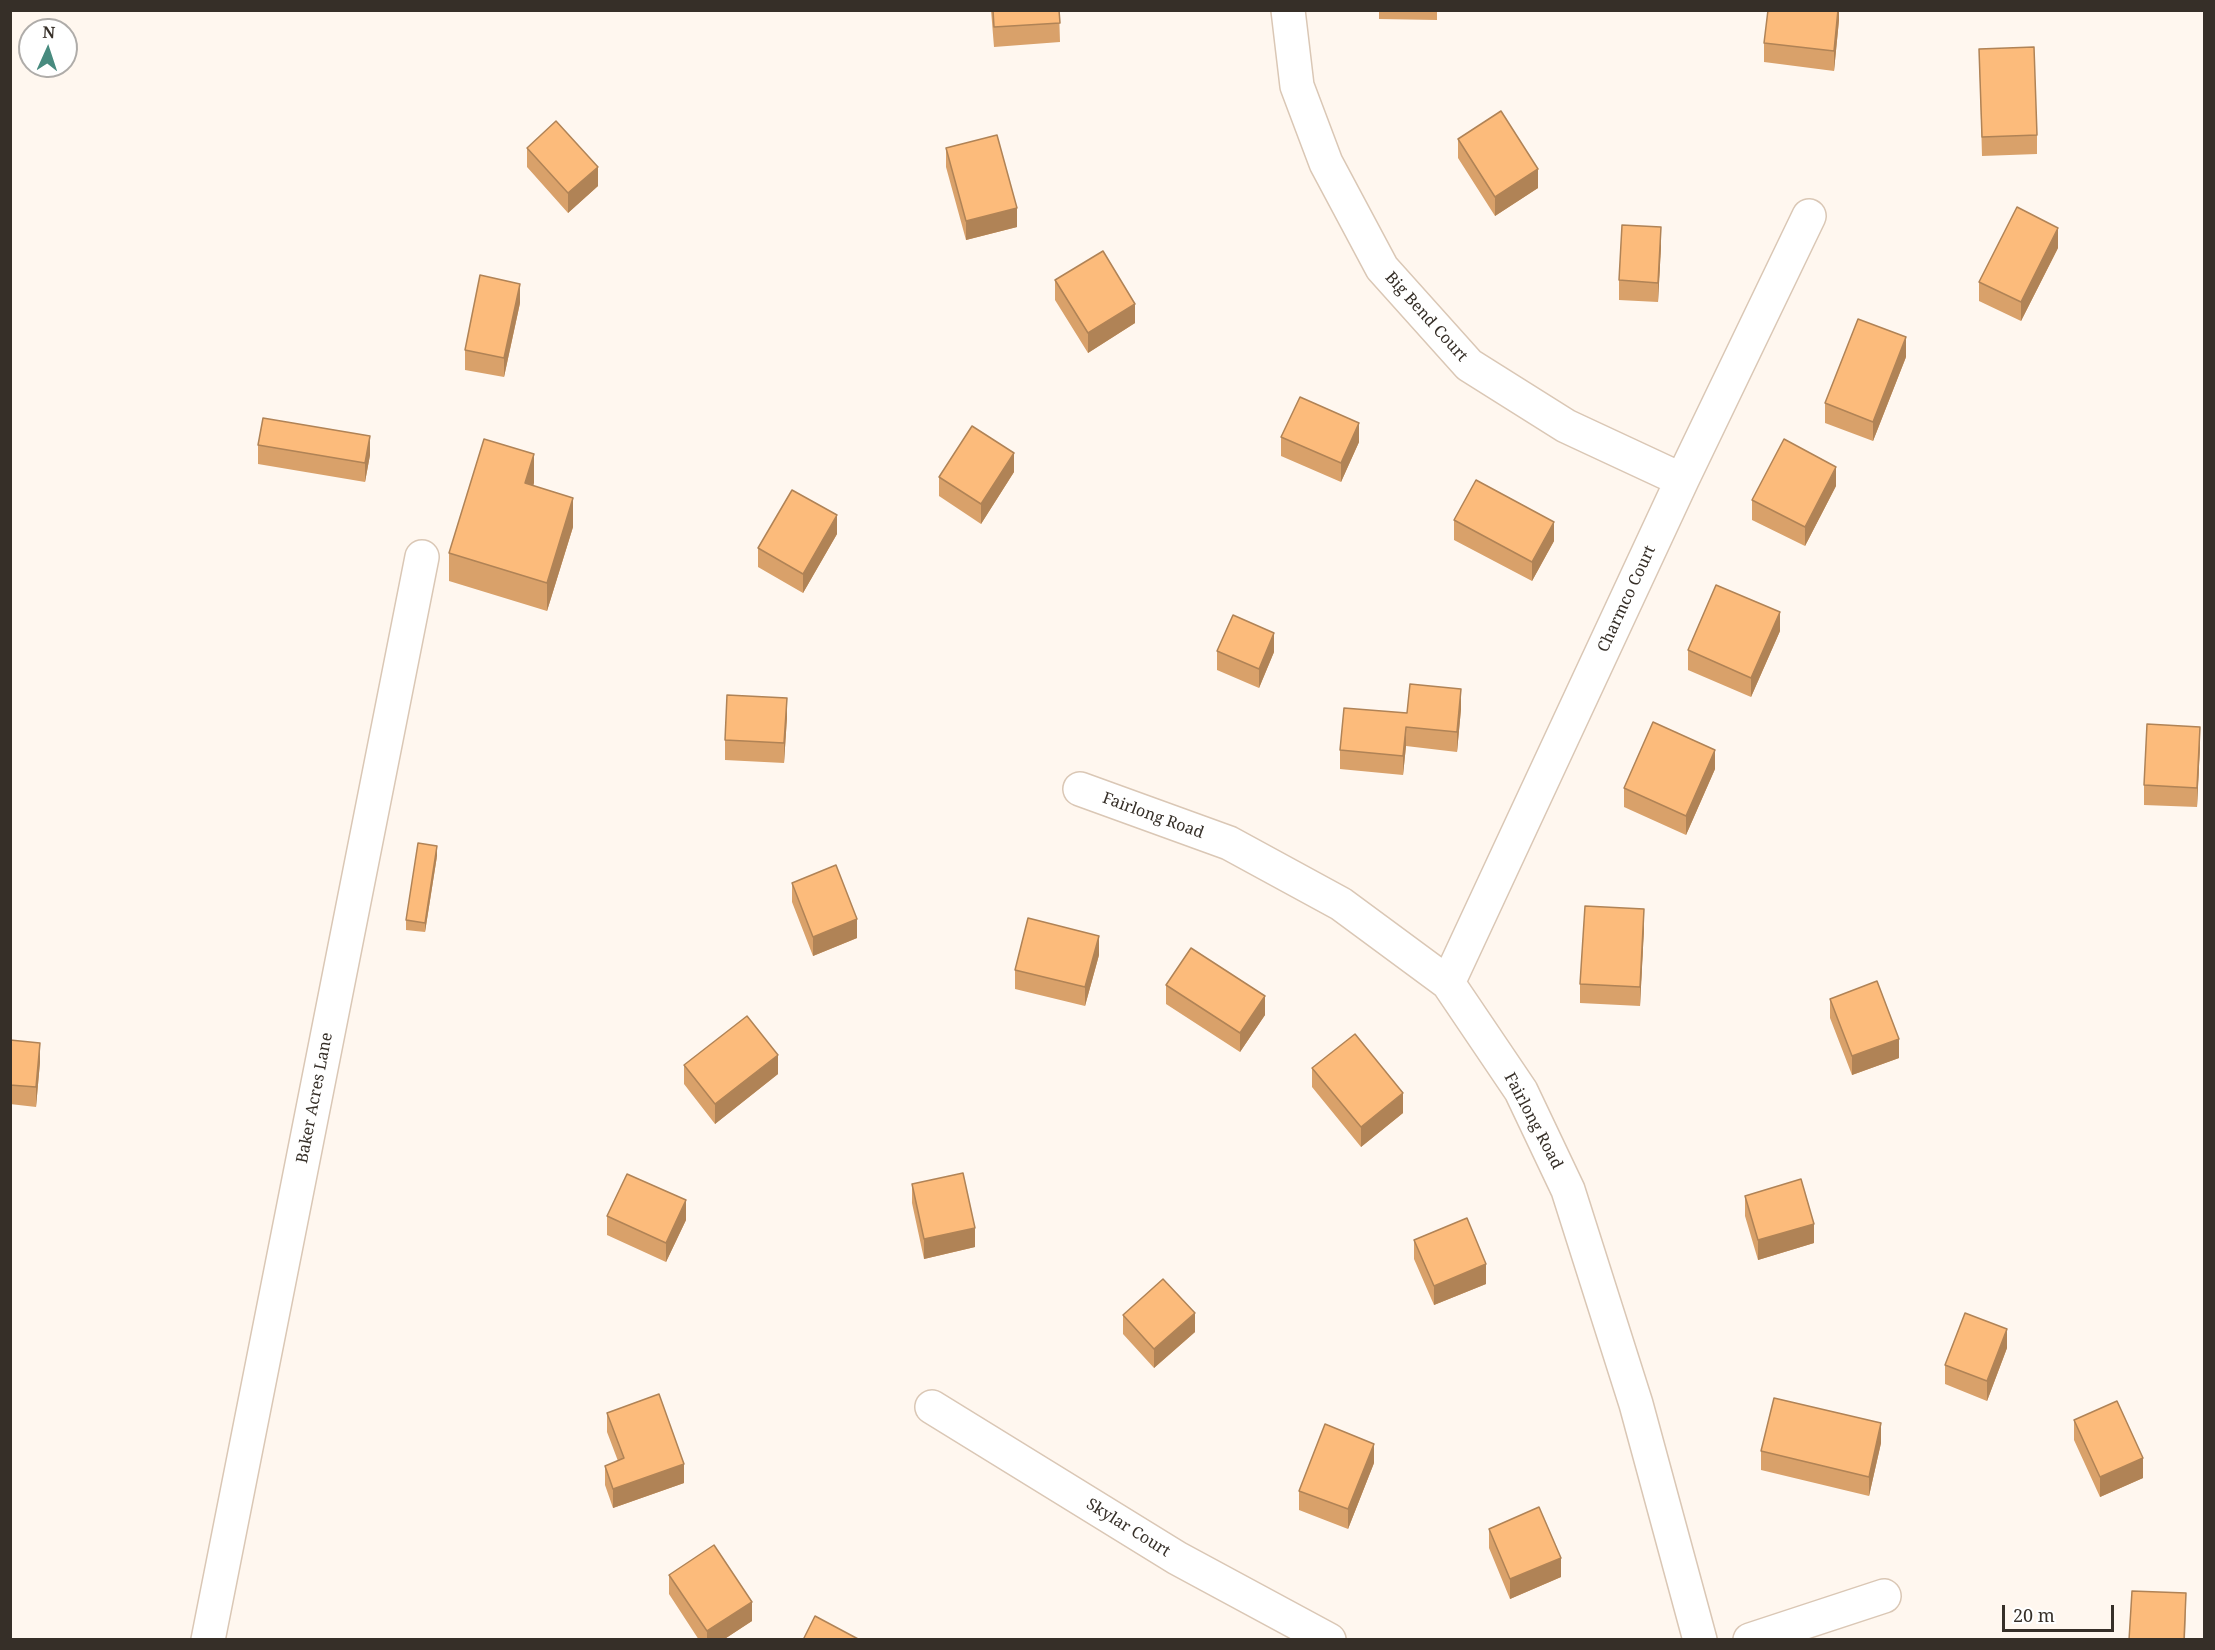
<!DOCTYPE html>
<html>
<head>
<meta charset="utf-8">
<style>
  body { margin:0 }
  #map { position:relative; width:2215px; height:1650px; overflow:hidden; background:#fff7ef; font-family:"Noto Serif",serif }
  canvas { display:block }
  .frame { position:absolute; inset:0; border:12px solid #362f28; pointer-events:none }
  .north { position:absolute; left:18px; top:18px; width:60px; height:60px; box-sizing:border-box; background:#fff; border:2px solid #afaca9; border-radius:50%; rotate:3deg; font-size:16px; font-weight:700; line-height:24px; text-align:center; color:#362f28 }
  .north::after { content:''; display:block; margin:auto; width:21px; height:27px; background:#488b7f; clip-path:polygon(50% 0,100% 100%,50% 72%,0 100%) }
  .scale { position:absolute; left:2002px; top:1605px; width:112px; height:27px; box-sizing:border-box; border:3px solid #362f28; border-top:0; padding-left:8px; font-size:18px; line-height:21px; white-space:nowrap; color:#362f28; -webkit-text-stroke:4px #fff; paint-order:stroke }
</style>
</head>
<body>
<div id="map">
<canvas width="2215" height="1650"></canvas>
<div class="frame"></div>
<div class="north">N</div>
<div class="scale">20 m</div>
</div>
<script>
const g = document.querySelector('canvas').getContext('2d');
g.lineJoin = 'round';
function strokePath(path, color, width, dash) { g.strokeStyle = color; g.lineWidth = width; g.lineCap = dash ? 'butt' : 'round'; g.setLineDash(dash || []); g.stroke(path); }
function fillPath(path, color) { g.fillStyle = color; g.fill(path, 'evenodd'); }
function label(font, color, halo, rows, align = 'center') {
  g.font = font + ' "Noto Serif",serif'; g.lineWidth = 5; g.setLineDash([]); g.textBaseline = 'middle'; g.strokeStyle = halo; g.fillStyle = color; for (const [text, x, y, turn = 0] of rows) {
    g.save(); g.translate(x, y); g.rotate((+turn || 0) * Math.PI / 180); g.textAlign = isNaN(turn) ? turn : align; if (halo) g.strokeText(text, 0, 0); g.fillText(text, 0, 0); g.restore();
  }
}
const minor = new Path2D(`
  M1288 10 1297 86 1326 163 1382 268 1469 365 1566 426 1682 480
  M1080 789 1229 843 1341 904 1448 983 1521 1091 1568 1190 1636 1404 1700 1640
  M1448 983 1682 480 1809 216
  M932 1407 1177 1558 1329 1640
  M208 1640 422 557
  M1750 1640 1884 1596`);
strokePath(minor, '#dac7b5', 36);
strokePath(minor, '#fff', 33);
fillPath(new Path2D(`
  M991 10H1059L1060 42 994 47Z
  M1379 10H1437V20L1379 19Z
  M1839 10V20L1834 71 1764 62V43Z
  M1979 49 2037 135V154L1982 156Z
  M1458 139 1538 188 1495 216 1458 158Z
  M527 148 598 186 568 213 527 167Z
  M946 148 1017 227 966 240 946 167Z
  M1661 246 1658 302 1619 300V280Z
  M2058 248 2021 321 1979 301V282Z
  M1055 280 1135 323 1088 353 1055 300Z
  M520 303 504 377 465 370V350Z
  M1906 357 1873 441 1825 423V403Z
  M1281 437 1359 442 1341 482 1281 456Z
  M258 445 370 455 365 482 258 464Z
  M1014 472 981 524 939 496V477Z
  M534 483 533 486 573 527 547 611 449 581V553Z
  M1836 486 1805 546 1752 520V500Z
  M1454 520 1554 541 1532 581 1454 540Z
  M837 534 803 593 758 567V548Z
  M2205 628V650L2203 648V629Z
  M1780 631 1751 697 1688 670V650Z
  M1217 651 1274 652 1259 688 1217 670Z
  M1461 709 1457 752 1406 746 1403 775 1340 769V750L1407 713Z
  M787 717 784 763 725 760V740Z
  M2200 746 2197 807 2144 805V785Z
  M1715 769 1686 835 1624 807V788Z
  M437 856 425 932 406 930V920Z
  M792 883 857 938 813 956 792 902Z
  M1644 928 1640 1006 1580 1003V984Z
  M1099 955 1085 1006 1015 989V970Z
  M1166 985 1265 1015 1240 1052 1166 1004Z
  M1830 999 1899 1058 1852 1075 1830 1018Z
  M10 1040 40 1062 36 1107 10 1104Z
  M684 1065 778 1074 715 1124 684 1084Z
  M1312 1068 1403 1113 1361 1147 1312 1087Z
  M912 1184 975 1247 924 1259 912 1203Z
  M1745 1196 1814 1243 1758 1260 1745 1216Z
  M607 1216 686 1220 666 1262 607 1235Z
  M1414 1240 1486 1284 1434 1305 1414 1259Z
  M1123 1315 1195 1332 1154 1368 1123 1334Z
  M2007 1348 1987 1401 1945 1384V1365Z
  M607 1413 684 1483 613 1508 605 1485V1466L618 1461 607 1432Z
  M2074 1420 2143 1478 2100 1497 2074 1440Z
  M1881 1443 1869 1496 1761 1470V1451Z
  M1374 1463 1348 1529 1299 1510V1491Z
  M1489 1529 1561 1577 1510 1599 1489 1548Z
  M669 1575 752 1621 723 1640H699L669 1594Z`), '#d9a16a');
fillPath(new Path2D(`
  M1838 10H1839V20L1834 71V51Z
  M598 167V186L568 213V193Z
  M1538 169V188L1495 216V197Z
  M1017 208V227L966 240V221Z
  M1661 227V246L1658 302V283Z
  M2058 228V248L2021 321V302Z
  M520 284V303L504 377V358Z
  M1135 304V323L1088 353V333Z
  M1906 337V357L1873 441V422Z
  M1359 423V442L1341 482V463Z
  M370 436V455L365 482V463Z
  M1014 453V472L981 524V504Z
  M534 454V483L525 512V483Z
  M1836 467V486L1805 546V527Z
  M573 498V527L547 611V583Z
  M837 515V534L803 593V574Z
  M1554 522V541L1532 581V562Z
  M1780 612V631L1751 697V678Z
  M1274 633V652L1259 688V669Z
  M1461 689V709L1457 752V732Z
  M787 698V717L784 763V743Z
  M1406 727V746L1403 775V756Z
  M2200 727V746L2197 807V788Z
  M1715 750V769L1686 835V816Z
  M437 846V856L425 932V923Z
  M1644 909V928L1640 1006V987Z
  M857 919V938L813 956V937Z
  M1099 936V955L1085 1006V987Z
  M1265 996V1015L1240 1052V1033Z
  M1899 1039V1058L1852 1075V1056Z
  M40 1043V1062L36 1107V1087Z
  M778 1055V1074L715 1124V1104Z
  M1403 1093V1113L1361 1147V1127Z
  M686 1200V1220L666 1262V1243Z
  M1814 1224V1243L1758 1260V1240Z
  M975 1228V1247L924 1259V1239Z
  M1486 1264V1284L1434 1305V1286Z
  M1195 1313V1332L1154 1368V1349Z
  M2007 1329V1348L1987 1401V1381Z
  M1881 1423V1443L1869 1496V1477Z
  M1374 1444V1463L1348 1529V1509Z
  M2143 1458V1478L2100 1497V1477Z
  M684 1464V1483L613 1508V1489Z
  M1561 1558V1577L1510 1599V1579Z
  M2186 1593 2185 1640H2184Z
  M752 1602V1621L723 1640H707V1631Z`), '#b08356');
const building = new Path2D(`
  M993 10H1059L1060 23 994 27Z
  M1768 10H1838L1834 51 1764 43Z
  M2034 47 2037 135 1982 137 1979 49Z
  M1501 111 1538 169 1495 197 1458 139Z
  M556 121 598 167 568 193 527 148Z
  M997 135 1017 208 966 221 946 148Z
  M2017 207 2058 228 2021 302 1979 282Z
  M1622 225 1661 227 1658 283 1619 280Z
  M1103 251 1135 304 1088 333 1055 280Z
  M480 275 520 284 504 358 465 350Z
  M1858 319 1906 337 1873 422 1825 403Z
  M1300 397 1359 423 1341 463 1281 437Z
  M263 418 370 436 365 463 258 445Z
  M972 426 1014 453 981 504 939 477Z
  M484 439 534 454 525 483 573 498 547 583 449 553Z
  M1784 439 1836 467 1805 527 1752 500Z
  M1476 480 1554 522 1532 562 1454 520Z
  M792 490 837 515 803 574 758 548Z
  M1716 585 1780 612 1751 678 1688 650Z
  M1233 615 1274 633 1259 669 1217 651Z
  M1410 684 1461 689 1457 732 1406 727 1403 756 1340 750 1344 708 1407 713Z
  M727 695 787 698 784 743 725 740Z
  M1653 722 1715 750 1686 816 1624 788Z
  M2147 724 2200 727 2197 788 2144 785Z
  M418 843 437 846 425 923 406 920Z
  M836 865 857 919 813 937 792 883Z
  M1585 906 1644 909 1640 987 1580 984Z
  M1028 918 1099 936 1085 987 1015 970Z
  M1191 948 1265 996 1240 1033 1166 985Z
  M1877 981 1899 1039 1852 1056 1830 999Z
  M747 1016 778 1055 715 1104 684 1065Z
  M1355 1034 1403 1093 1361 1127 1312 1068Z
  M10 1040 40 1043 36 1087 10 1085Z
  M963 1173 975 1228 924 1239 912 1184Z
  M627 1174 686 1200 666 1243 607 1216Z
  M1801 1179 1814 1224 1758 1240 1745 1196Z
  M1467 1218 1486 1264 1434 1286 1414 1240Z
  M1163 1279 1195 1313 1154 1349 1123 1315Z
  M1965 1313 2007 1329 1987 1381 1945 1365Z
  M659 1394 684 1464 613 1489 605 1466 624 1458 607 1413Z
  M1774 1398 1881 1423 1869 1477 1761 1451Z
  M2117 1401 2143 1458 2100 1477 2074 1420Z
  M1325 1424 1374 1444 1348 1509 1299 1491Z
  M1539 1507 1561 1558 1510 1579 1489 1529Z
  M714 1545 752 1602 707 1631 669 1575Z
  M2132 1591 2186 1593 2184 1640H2129Z
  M815 1616 860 1640H803Z`);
fillPath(building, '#fcbb7b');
strokePath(building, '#b08356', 1.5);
label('16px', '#362f28', '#fff', [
  ["Big Bend Court",1426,317,48],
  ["Charmco Court",1627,599,-65],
  ["Fairlong Road",1153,816,20],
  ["Baker Acres Lane",315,1098,-79],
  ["Fairlong Road",1533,1121,62],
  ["Skylar Court",1128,1528,32]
]);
</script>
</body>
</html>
